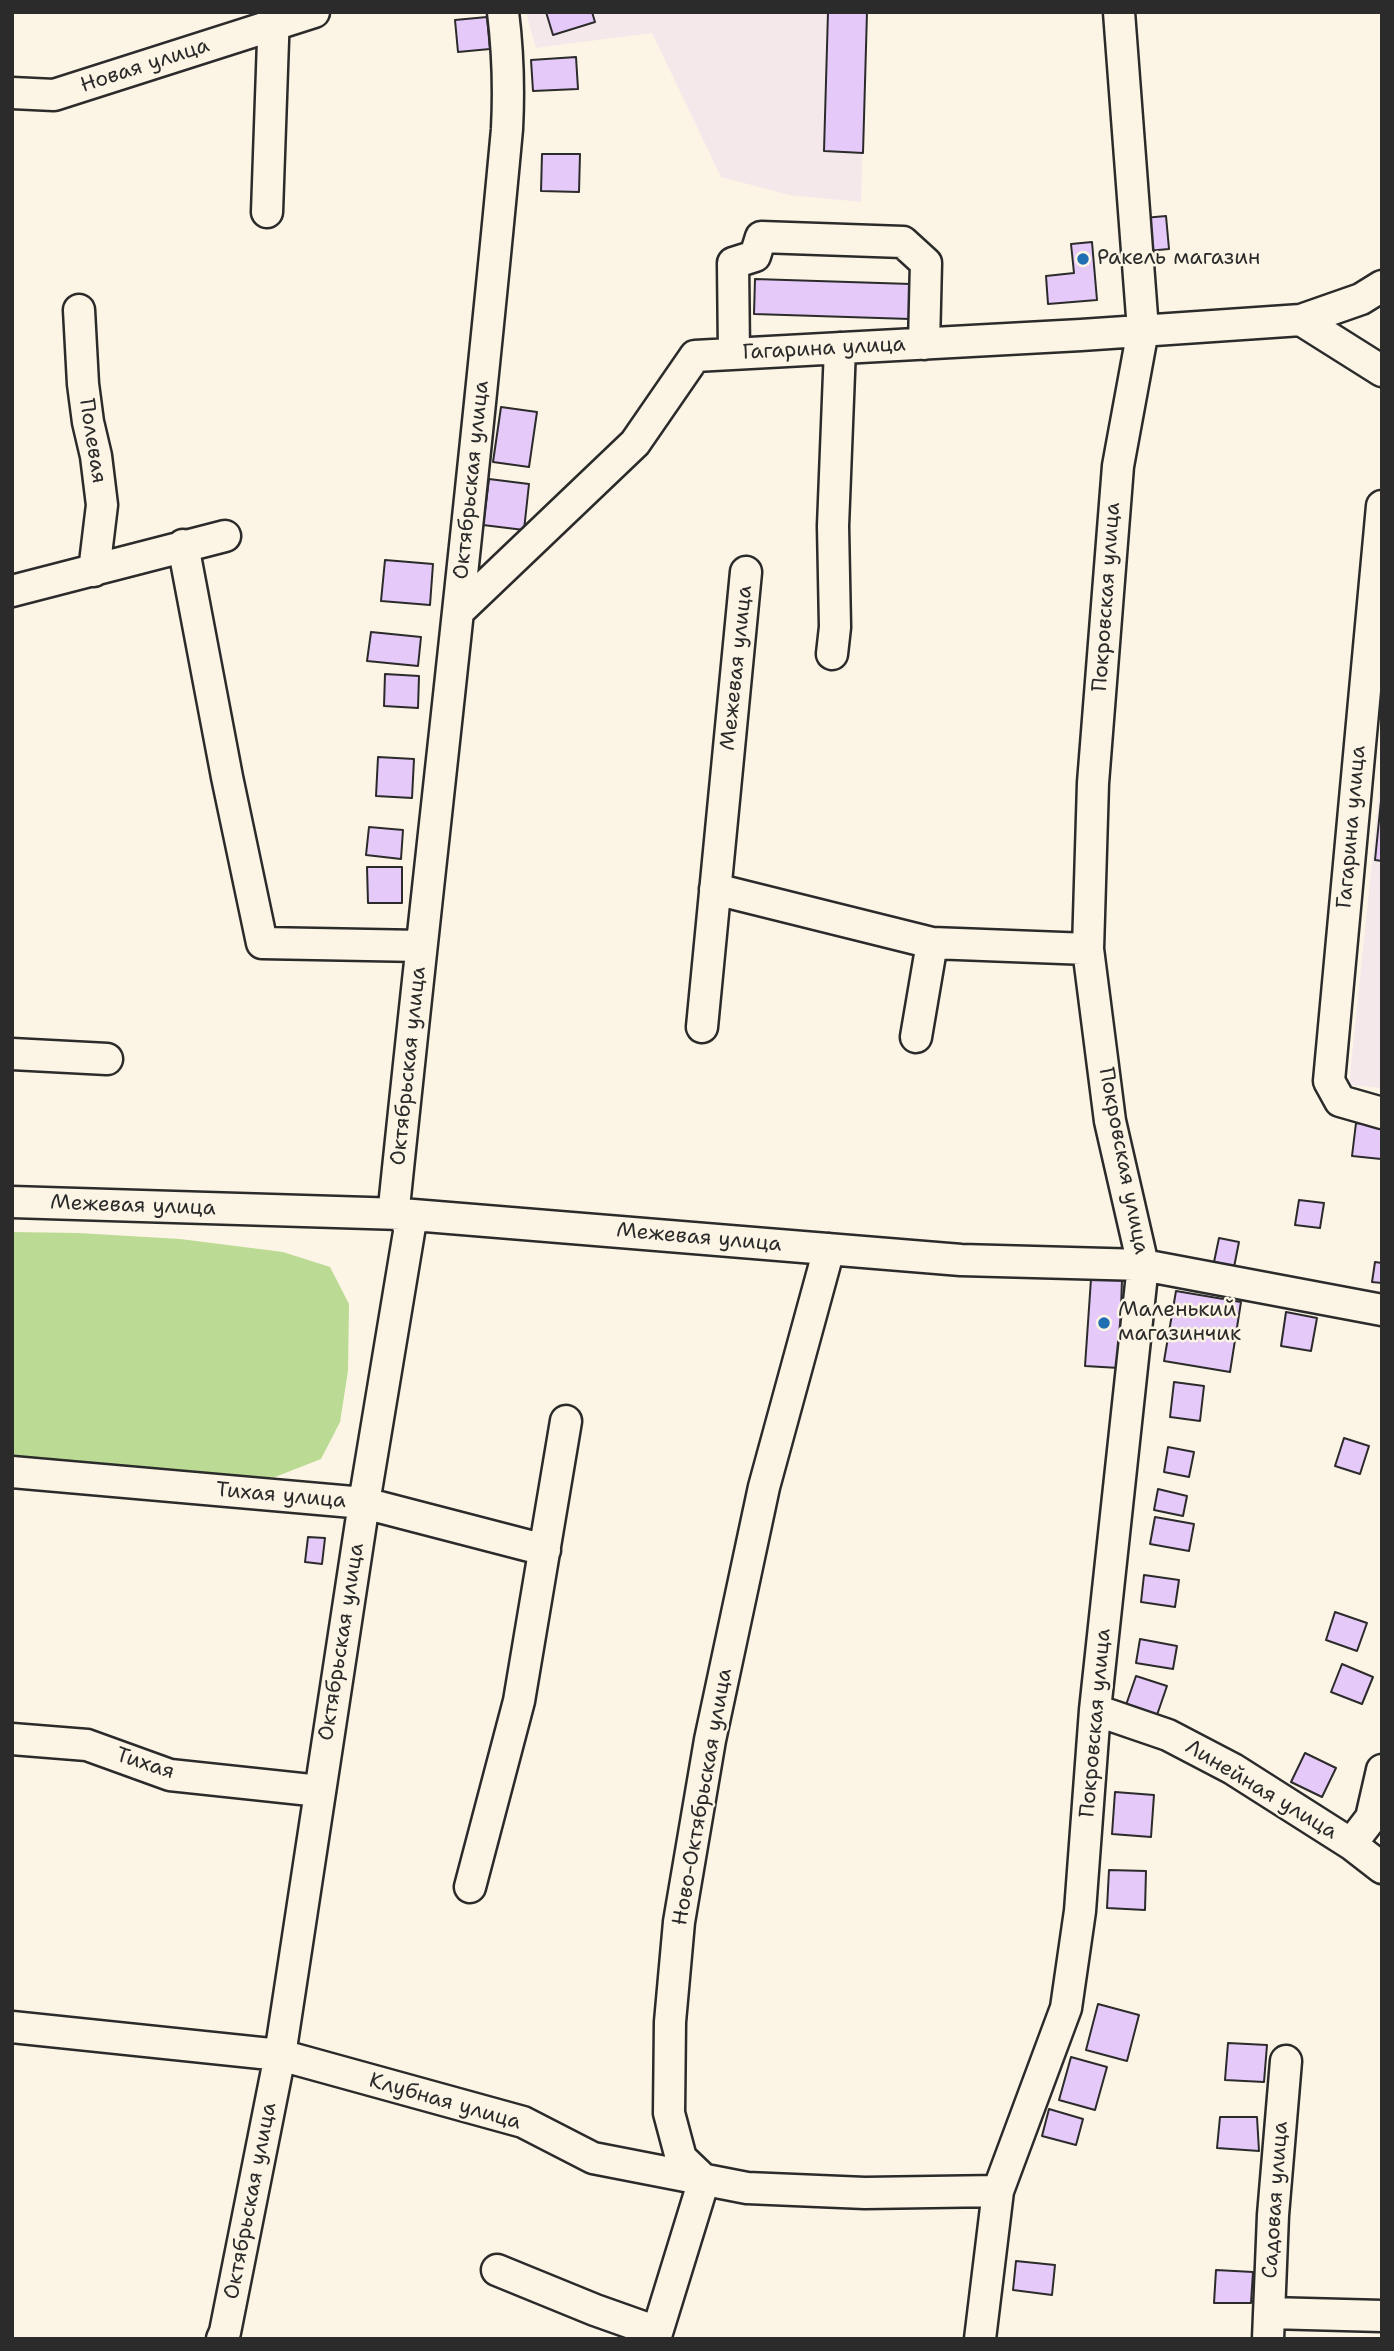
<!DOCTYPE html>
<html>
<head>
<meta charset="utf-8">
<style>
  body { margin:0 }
  #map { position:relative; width:1394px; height:2351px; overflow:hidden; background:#fcf5e5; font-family:"Shantell Sans",sans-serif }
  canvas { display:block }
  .frame { position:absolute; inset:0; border:14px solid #2b2b2b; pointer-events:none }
</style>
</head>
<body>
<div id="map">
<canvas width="1394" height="2351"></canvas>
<div class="frame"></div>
</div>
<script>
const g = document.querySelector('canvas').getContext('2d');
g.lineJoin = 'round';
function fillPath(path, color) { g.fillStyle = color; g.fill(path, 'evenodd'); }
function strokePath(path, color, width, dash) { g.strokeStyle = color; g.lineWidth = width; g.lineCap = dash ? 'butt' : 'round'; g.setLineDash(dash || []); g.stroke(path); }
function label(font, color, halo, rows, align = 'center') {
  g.font = font + ' "Shantell Sans",sans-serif'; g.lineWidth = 5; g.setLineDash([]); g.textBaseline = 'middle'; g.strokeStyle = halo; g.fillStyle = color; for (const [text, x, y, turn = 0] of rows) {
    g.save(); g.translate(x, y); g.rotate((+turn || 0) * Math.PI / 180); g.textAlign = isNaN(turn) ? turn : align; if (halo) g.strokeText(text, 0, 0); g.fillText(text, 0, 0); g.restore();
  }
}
fillPath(new Path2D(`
  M526 12H866L861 202 789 195 721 177 652 33 536 48Z
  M1382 764V1088L1349 1085Z`), '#f5e8eb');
fillPath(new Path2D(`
  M12 1232 78 1233 180 1239 283 1252 330 1267 349 1304 348 1371 340 1422 321 1459 275 1477H211L12 1462Z`), '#bbda93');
const building = new Path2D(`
  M546 12H592L595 22 553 35Z
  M828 12H867L863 153 824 151Z
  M487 17 490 49 458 52 455 20Z
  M576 57 578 89 533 91 531 60Z
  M542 154H580L579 192 541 191Z
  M1166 216 1169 249 1147 251 1144 218Z
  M1092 242 1097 300 1048 304 1046 276 1074 273 1071 244Z
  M755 279 911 284 910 319 754 314Z
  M501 407 537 412 529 467 493 462Z
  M489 479 529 484 524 530 483 525Z
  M385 560 433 564 430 605 381 601Z
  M371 632 421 637 418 666 367 661Z
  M385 674 419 676 418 708 384 706Z
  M378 757 414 759 412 798 376 796Z
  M1382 791V861L1375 860Z
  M369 827 403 830 401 859 366 855Z
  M367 867H402V903H368Z
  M1356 1123 1382 1126 1381 1159 1352 1156Z
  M1299 1200 1324 1203 1320 1228 1295 1225Z
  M1219 1238 1239 1242 1234 1267 1214 1262Z
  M1375 1262 1382 1263V1283L1372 1282Z
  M1091 1279 1122 1280 1119 1368 1085 1366Z
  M1176 1291 1241 1302 1230 1372 1164 1361Z
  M1286 1312 1317 1318 1311 1351 1281 1346Z
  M1174 1382 1204 1386 1200 1421 1170 1417Z
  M1344 1438 1369 1446 1360 1474 1335 1466Z
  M1168 1447 1194 1452 1189 1477 1164 1472Z
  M1158 1489 1187 1496 1183 1516 1154 1510Z
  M1155 1517 1194 1524 1189 1551 1150 1544Z
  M308 1537 325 1538 322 1564 305 1562Z
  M1144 1575 1179 1580 1175 1607 1141 1602Z
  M1335 1612 1367 1623 1357 1651 1326 1640Z
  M1140 1639 1177 1646 1173 1669 1136 1663Z
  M1342 1664 1373 1677 1362 1704 1331 1692Z
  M1136 1676 1167 1686 1157 1715 1126 1705Z
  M1305 1753 1336 1768 1322 1797 1291 1782Z
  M1115 1792 1154 1795 1151 1837 1112 1834Z
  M1109 1870 1146 1871 1145 1910 1107 1908Z
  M1098 2004 1139 2015 1127 2061 1086 2050Z
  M1228 2043 1267 2045 1264 2082 1225 2080Z
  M1071 2057 1107 2067 1095 2110 1059 2100Z
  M1049 2109 1083 2119 1076 2145 1042 2136Z
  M1220 2117H1257L1259 2151 1217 2148Z
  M1016 2261 1055 2265 1052 2295 1013 2290Z
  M1216 2270 1253 2272 1251 2303H1214Z`);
fillPath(building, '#e5c9f8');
strokePath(building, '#2b2b2b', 2);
const minor = new Path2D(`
  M12 93 54 95 314 12
  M267 212 274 12
  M79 310 83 384 88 422 96 456 102 505 94 571
  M1301 320 1382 371
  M734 354 733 263 755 256 761 237 903 242 926 263 924 344
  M1382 506 1329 1081 1340 1101 1382 1113
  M183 545 227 777 262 943 421 946
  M12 591 225 536
  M460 610 635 443 695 356 1081 335 1301 320 1361 299 1382 286
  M832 654 835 627 833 526 840 348
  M715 889 932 943 1088 949
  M702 1027 746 572
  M916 1037 932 943
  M12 1054 107 1059
  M12 1202 401 1214 961 1260 1143 1265 1382 1310
  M12 1472 364 1503 545 1550
  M1095 1710 1168 1735 1233 1769 1351 1844 1382 1868
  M12 1739 87 1745 170 1775 320 1791
  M1351 1844 1371 1818 1382 1770
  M470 1887 519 1701 566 1421
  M12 2027 280 2055 523 2122 593 2158 747 2188 865 2193 998 2191
  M497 2270 595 2310 657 2332
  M1269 2313 1382 2316
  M222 2339 225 2332 280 2055 364 1503 410 1226 394 1207C431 847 474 489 507 129 509 90 508 52 503 12
  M655 2339 704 2180 681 2158 669 2113 670 2022 679 1922 710 1740 764 1487 829 1249
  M980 2339 998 2191 1066 2008 1080 1911 1095 1710 1143 1265 1110 1121 1088 949 1093 783 1118 466 1143 330 1119 12
  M1268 2339 1273 2215 1286 2061`);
strokePath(minor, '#2b2b2b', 35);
strokePath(minor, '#fcf5e5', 30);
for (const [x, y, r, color] of [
  [1083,259,7,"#1f6fb2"],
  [1104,1323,7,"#1f6fb2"]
]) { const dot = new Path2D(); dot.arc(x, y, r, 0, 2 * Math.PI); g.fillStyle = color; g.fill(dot); strokePath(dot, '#fcf5e5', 2.5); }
label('21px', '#2b2b2b', '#fcf5e5', [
  ["Новая улица",145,66,-18],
  ["Гагарина улица",824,349,-3],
  ["Полевая",92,441,81],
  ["Октябрьская улица",472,480,-84],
  ["Покровская улица",1107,597,-86],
  ["Межевая улица",737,668,-84],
  ["Гагарина улица",1352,827,-85],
  ["Октябрьская улица",409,1066,-84],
  ["Покровская улица",1123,1161,79],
  ["Межевая улица",133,1206,2],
  ["Межевая улица",699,1238,5],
  ["Тихая улица",281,1496,5],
  ["Октябрьская улица",342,1642,-81],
  ["Покровская улица",1096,1723,-85],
  ["Тихая",145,1764,18],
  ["Линейная улица",1261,1790,31],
  ["Ново-Октябрьская улица",703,1797,-80],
  ["Клубная улица",445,2102,16],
  ["Садовая улица",1276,2200,-86],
  ["Октябрьская улица",251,2201,-79]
]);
label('21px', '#2b2b2b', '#fcf5e5', [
  ["Ракель магазин",1097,259],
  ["Маленький",1118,1311],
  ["магазинчик",1118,1335]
], 'left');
</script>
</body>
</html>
